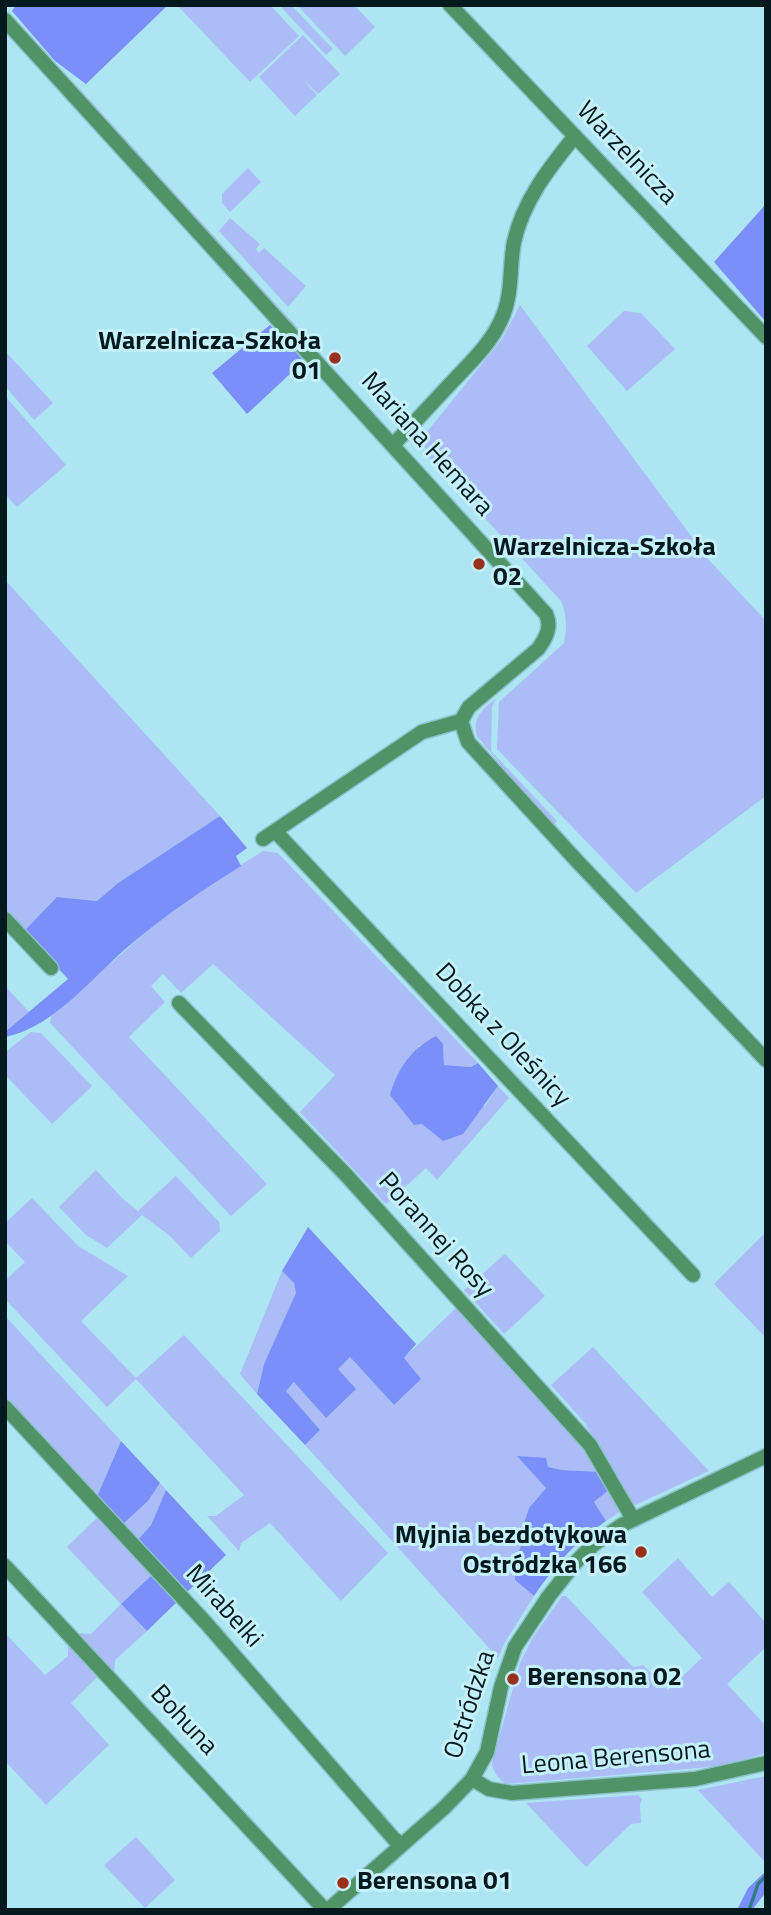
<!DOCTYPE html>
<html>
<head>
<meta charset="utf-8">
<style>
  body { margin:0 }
  #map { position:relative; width:771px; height:1915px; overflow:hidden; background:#ade5f2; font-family:"Titillium Web",sans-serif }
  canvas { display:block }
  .frame { position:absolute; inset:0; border:7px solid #03191d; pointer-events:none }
</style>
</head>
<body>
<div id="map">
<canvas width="771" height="1915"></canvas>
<div class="frame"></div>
</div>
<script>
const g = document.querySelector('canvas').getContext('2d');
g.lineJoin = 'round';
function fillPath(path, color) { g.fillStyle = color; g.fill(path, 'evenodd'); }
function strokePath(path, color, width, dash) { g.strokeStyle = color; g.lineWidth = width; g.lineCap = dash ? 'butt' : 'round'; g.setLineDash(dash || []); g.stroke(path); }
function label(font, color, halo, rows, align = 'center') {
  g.font = font + ' "Titillium Web",sans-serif'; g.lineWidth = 6; g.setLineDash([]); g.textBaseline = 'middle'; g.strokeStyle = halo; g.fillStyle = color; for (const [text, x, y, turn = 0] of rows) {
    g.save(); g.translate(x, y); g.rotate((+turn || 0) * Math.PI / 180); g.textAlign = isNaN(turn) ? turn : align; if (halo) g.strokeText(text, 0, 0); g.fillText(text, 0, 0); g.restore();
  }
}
fillPath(new Path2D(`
  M177 5H270L299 36 250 82Z
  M279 5H291L333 49 326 55Z
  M297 5H354L375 27 345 56Z
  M303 35 340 74 318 94 301 77 317 95 295 116 259 77Z
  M55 66 76 85 295 325 294 326Z
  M248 168 261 182 230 212 222 203V194Z
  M230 218 260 244 256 249 259 253 264 248 306 286 288 307 219 231Z
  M520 305 708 559 766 621V796L636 893 497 749 499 702 564 643C567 627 567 616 561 601L428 456 422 438 502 339Z
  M624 311 641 313 675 349 627 391 587 346Z
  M5 351 53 403 34 420 5 386Z
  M5 396 66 465 17 507 5 494Z
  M5 580 220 816 118 883 97 901 57 897 24 931 5 911Z
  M496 698 492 707 491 751 557 821 552 827 477 736C472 717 483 709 496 698Z
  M263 851 278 853 478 1063 471 1067 444 1065 443 1044 418 1046 485 1106 498 1086 509 1098 437 1180 426 1168 386 1204 300 1112 335 1075 213 964 181 993 163 974 151 986 165 1002 129 1037 267 1184 231 1216 50 1023 51 1016 161 919 198 892Z
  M5 986 29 1012 5 1032Z
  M31 1032 41 1033 92 1086 52 1124 5 1075V1052Z
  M96 1170 123 1199 138 1211 176 1176 219 1222 220 1231 191 1258 170 1236 142 1215 107 1248 86 1235 59 1207Z
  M32 1198 78 1246 128 1276 81 1321 136 1378 184 1335 388 1553 341 1601 270 1523 241 1543 239 1551 207 1516H216L244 1495 136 1379 107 1407 5 1299V1281L25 1262 5 1241V1223Z
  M766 1232V1338L714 1284Z
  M505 1254 545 1296 504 1334 464 1290Z
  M282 1271 294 1283 297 1293 264 1364 257 1394 240 1374Z
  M456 1308 572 1436 601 1472 562 1470 548 1467 546 1488 529 1508 522 1529 521 1546 515 1561V1580L534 1596 504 1644 498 1658 305 1445 320 1430 285 1391 295 1382 325 1417 338 1369 350 1357 394 1405 404 1358Z
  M5 1316 121 1441 96 1499 5 1403Z
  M593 1347 709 1471 633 1506 585 1423 551 1385Z
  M160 1483 166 1490 151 1525 136 1542 121 1526 148 1501Z
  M610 1489 621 1511 606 1521 594 1502Z
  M99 1516 154 1573 121 1604 147 1631 115 1660 114 1673 77 1633 91 1634 121 1604 67 1547Z
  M678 1558 712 1597 729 1582 766 1623V1647L727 1684 766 1726V1753L725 1765 688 1769 506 1784C498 1778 494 1774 492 1763L520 1663 532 1639 562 1596H566L631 1665 634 1667 643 1665 668 1690 702 1658 642 1592Z
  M5 1633 45 1675 68 1656V1644L99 1675 71 1703 109 1745 46 1805 5 1761Z
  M766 1776V1863L698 1790Z
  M638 1795 642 1799 640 1805 641 1823 631 1824 586 1867 526 1803Z
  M136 1837 175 1880 145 1908 104 1865Z`), '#acbcf6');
fillPath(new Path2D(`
  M16 5H168L86 84 55 61 12 11Z
  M766 204V322L714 262Z
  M270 325 304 361 247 414 212 373Z
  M220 816 247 848 236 856 241 866C204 889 168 913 135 941 97 971 55 1028 5 1037V1032L68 979 24 931 57 897 97 901 118 883Z
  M436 1036 443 1044 444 1065 471 1067 478 1063 498 1086 463 1134 443 1141 422 1124 414 1125 390 1095C398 1068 411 1049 436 1036Z
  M308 1227 416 1344 404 1358 421 1379 394 1405 350 1357 338 1369 356 1389 326 1418 294 1382 286 1391 320 1430 305 1445 257 1394 264 1364 296 1293 294 1283 282 1271Z
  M121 1441 160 1483 148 1501 121 1526 96 1499Z
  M517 1456 546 1458 548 1467 562 1470 601 1472 610 1489 594 1502 606 1521C572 1545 557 1563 534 1596L515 1580V1561L521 1546 522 1529 529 1508 546 1488Z
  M166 1490 226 1555 185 1594 136 1542 151 1525Z
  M154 1573 179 1600 147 1631 121 1604Z
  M766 1871V1892L752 1910H737L748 1888Z`), '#7a8ffa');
strokePath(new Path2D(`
  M749 1910 758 1884 766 1876`), '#307c8b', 3.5);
const minor = new Path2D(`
  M450 5 766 337
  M5 20 546 614C552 627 546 638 538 649L469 707 461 721 468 742 577 861 766 1060
  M393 445C414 423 434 401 455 379 472 361 491 343 501 320 513 296 509 268 514 242 523 201 549 168 575 136
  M275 831 693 1275
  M263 839 422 732 461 721
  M5 919 51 968
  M179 1003 347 1176 590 1445 633 1519
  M5 1407 206 1623 394 1839 401 1844
  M5 1566 325 1910
  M472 1779 489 1789 512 1793 695 1779 766 1763
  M328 1910 445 1807 472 1779 487 1752 501 1687 515 1647 549 1596 576 1562 593 1545 622 1525 766 1456`);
strokePath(minor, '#8ec0cc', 17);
strokePath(minor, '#4f9366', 14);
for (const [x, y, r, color] of [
  [335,358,7,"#99301b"],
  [479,564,7,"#99301b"],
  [641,1552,7,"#99301b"],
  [513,1679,7,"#99301b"],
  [343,1883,7,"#99301b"]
]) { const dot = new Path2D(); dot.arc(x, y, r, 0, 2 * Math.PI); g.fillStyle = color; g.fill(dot); strokePath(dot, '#c4f1fb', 2.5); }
label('26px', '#03191d', '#c4f1fb', [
  ["Warzelnicza",626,154,46],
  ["Mariana Hemara",426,445,48],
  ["Dobka z Oleśnicy",502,1036,47],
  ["Porannej Rosy",435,1236,48],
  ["Mirabelki",223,1607,48],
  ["Ostródzka",471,1705,-72],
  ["Bohuna",183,1721,47],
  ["Leona Berensona",616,1759,-5]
]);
label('bold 26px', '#03191d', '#c4f1fb', [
  ["Warzelnicza-Szkoła",321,343,"right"],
  ["01",321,373,"right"],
  ["Warzelnicza-Szkoła",493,549],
  ["02",493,579],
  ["Myjnia bezdotykowa",627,1537,"right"],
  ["Ostródzka 166",627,1567,"right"],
  ["Berensona 02",527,1679],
  ["Berensona 01",357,1883]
], 'left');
</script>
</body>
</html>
